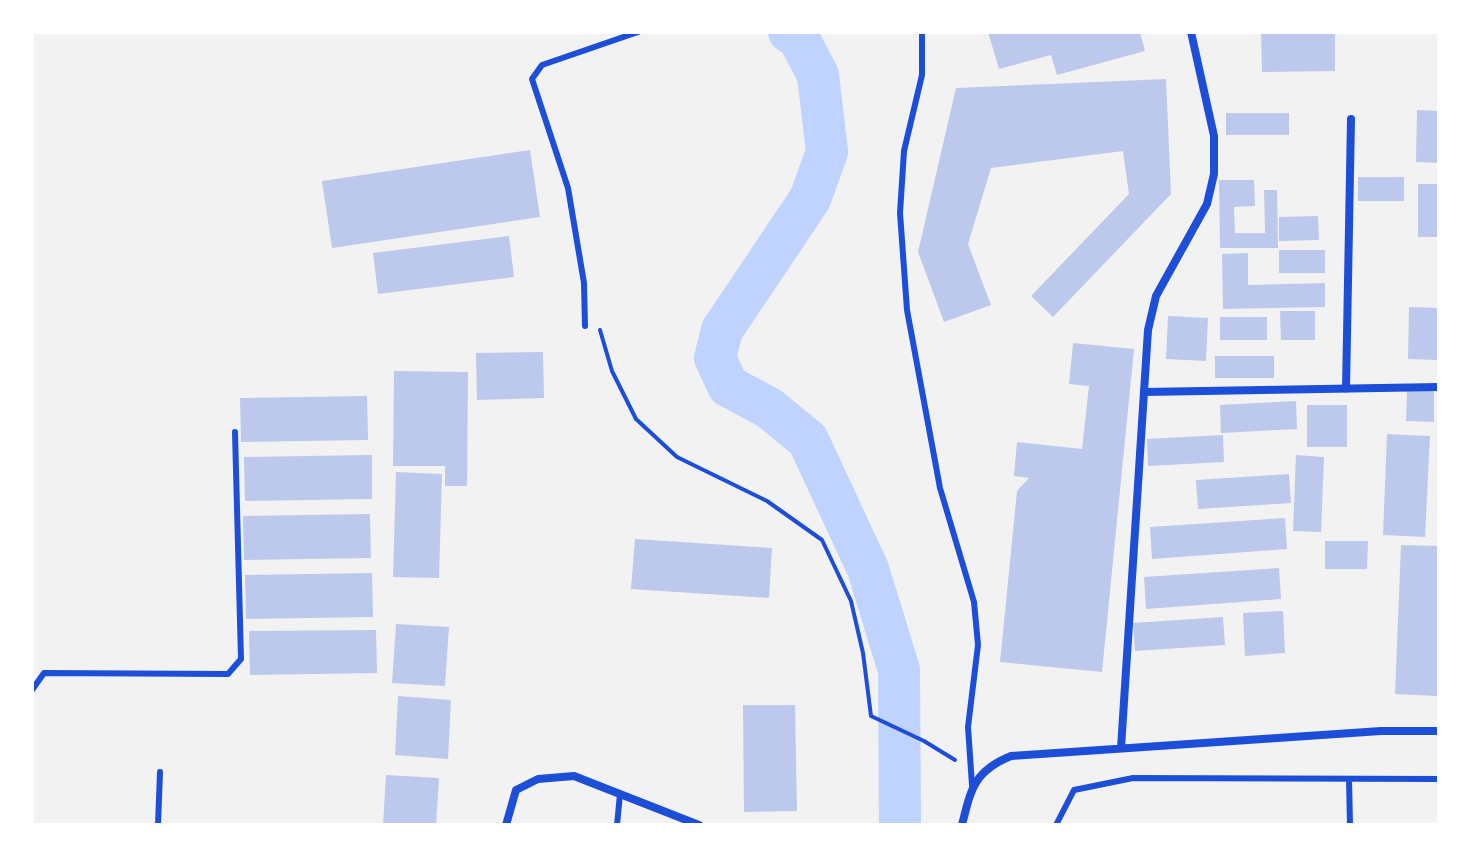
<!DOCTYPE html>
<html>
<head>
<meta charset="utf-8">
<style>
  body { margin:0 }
  #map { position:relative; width:1471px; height:857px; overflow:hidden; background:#f2f2f2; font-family:"Source Sans 3",sans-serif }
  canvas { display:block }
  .frame { position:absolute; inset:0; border:34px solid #fff; pointer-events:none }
</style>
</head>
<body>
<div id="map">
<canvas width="1471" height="857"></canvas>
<div class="frame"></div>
</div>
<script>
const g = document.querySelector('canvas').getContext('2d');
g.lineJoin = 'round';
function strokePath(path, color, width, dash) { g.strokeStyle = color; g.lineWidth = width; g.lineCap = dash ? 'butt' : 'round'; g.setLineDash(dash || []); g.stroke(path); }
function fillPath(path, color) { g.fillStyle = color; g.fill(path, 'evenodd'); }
strokePath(new Path2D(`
  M789 32 798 37 818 75 827 152 810 199 722 330 715 358 728 386 769 408 808 440 868 569 899 670 900 825`), '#bfd3fe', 42);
fillPath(new Path2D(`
  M988 32H1140L1145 51 1057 75 1051 55 999 69Z
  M1261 32H1335V71L1262 72Z
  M1166 79 1171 194 1053 317 1031 296 1129 194 1123 151 991 168 968 244 991 305 944 322 918 252 956 88Z
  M1417 110 1439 111V163L1416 162Z
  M1226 113H1289V135H1226Z
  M530 150 540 217 332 248 322 181Z
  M1358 177H1404V201H1358Z
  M1219 180H1254L1255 206 1234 207 1235 233H1265L1264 190H1277L1278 248H1220Z
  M1418 184H1439V237H1418Z
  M1318 216 1319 240 1279 241V217Z
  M509 236 514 277 378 294 373 253Z
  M1279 250H1325V273H1279Z
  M1248 253V285L1325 283V307L1223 309 1222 254Z
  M1409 307 1439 308V360L1408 359Z
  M1280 311H1315V340H1281Z
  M1168 316 1208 318 1206 361 1166 359Z
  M1220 317H1267V340H1220Z
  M1073 343 1134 349 1102 672 1000 662 1017 491 1029 478 1014 476 1017 442 1082 449 1089 386 1069 384Z
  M543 352 544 398 477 400 476 353Z
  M1215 356H1274V378H1215Z
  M394 371 468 372 467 486H445V466H393Z
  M1407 390 1434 391V422L1406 421Z
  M367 396 368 440 241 442 240 398Z
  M1296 401 1297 429 1221 433 1220 405Z
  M1307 405H1347V447H1307Z
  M1387 434 1430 436 1425 537 1383 535Z
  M1223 435 1224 462 1148 466 1147 439Z
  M372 455V499L245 501 244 457Z
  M1296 455 1324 457 1321 532 1293 531Z
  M396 472 442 474 439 578 393 577Z
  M1289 474 1291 503 1198 509 1196 480Z
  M370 514 371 558 244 560 243 516Z
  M1285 518 1287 549 1152 559 1150 527Z
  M635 539 772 548 769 598 631 589Z
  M1325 541H1368L1367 569H1325Z
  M1401 545 1439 546 1437 696 1395 694Z
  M1279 568 1281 599 1146 609 1144 577Z
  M372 573 373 617 246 619 245 575Z
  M1283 611 1285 653 1245 656 1243 613Z
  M1223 617 1225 645 1135 651 1133 623Z
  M396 624 449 627 445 686 392 683Z
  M376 630 377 673 250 675 249 631Z
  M398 696 451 700 448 759 395 755Z
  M743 705H795L797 811 744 812Z
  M386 775 439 778 436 825H383Z`), '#bdc9ec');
strokePath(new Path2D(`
  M600 330 612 371 636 419 677 457 767 501 822 540 851 601 863 653 871 716 924 741 955 760`), '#1d4ed8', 4);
strokePath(new Path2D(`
  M922 32V75L904 151 900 213 907 310 940 488 974 602 978 645 968 727 972 785
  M585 326 584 283 568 188 532 79 542 65 638 32
  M32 690 44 673 228 674 241 659 235 432
  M1349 779 1350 825
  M158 825 160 772
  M617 825 620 794
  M1056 825 1074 790 1133 778 1439 779`), '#1d4ed8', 6);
strokePath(new Path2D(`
  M1346 389 1351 119
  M1144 392 1439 387
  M1121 748 1148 330 1156 296 1207 204 1214 174V136L1191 32
  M506 825 516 790 538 779 574 776 699 825
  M962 825C971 789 974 771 1011 756L1381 731H1439`), '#1d4ed8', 8);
</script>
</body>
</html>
